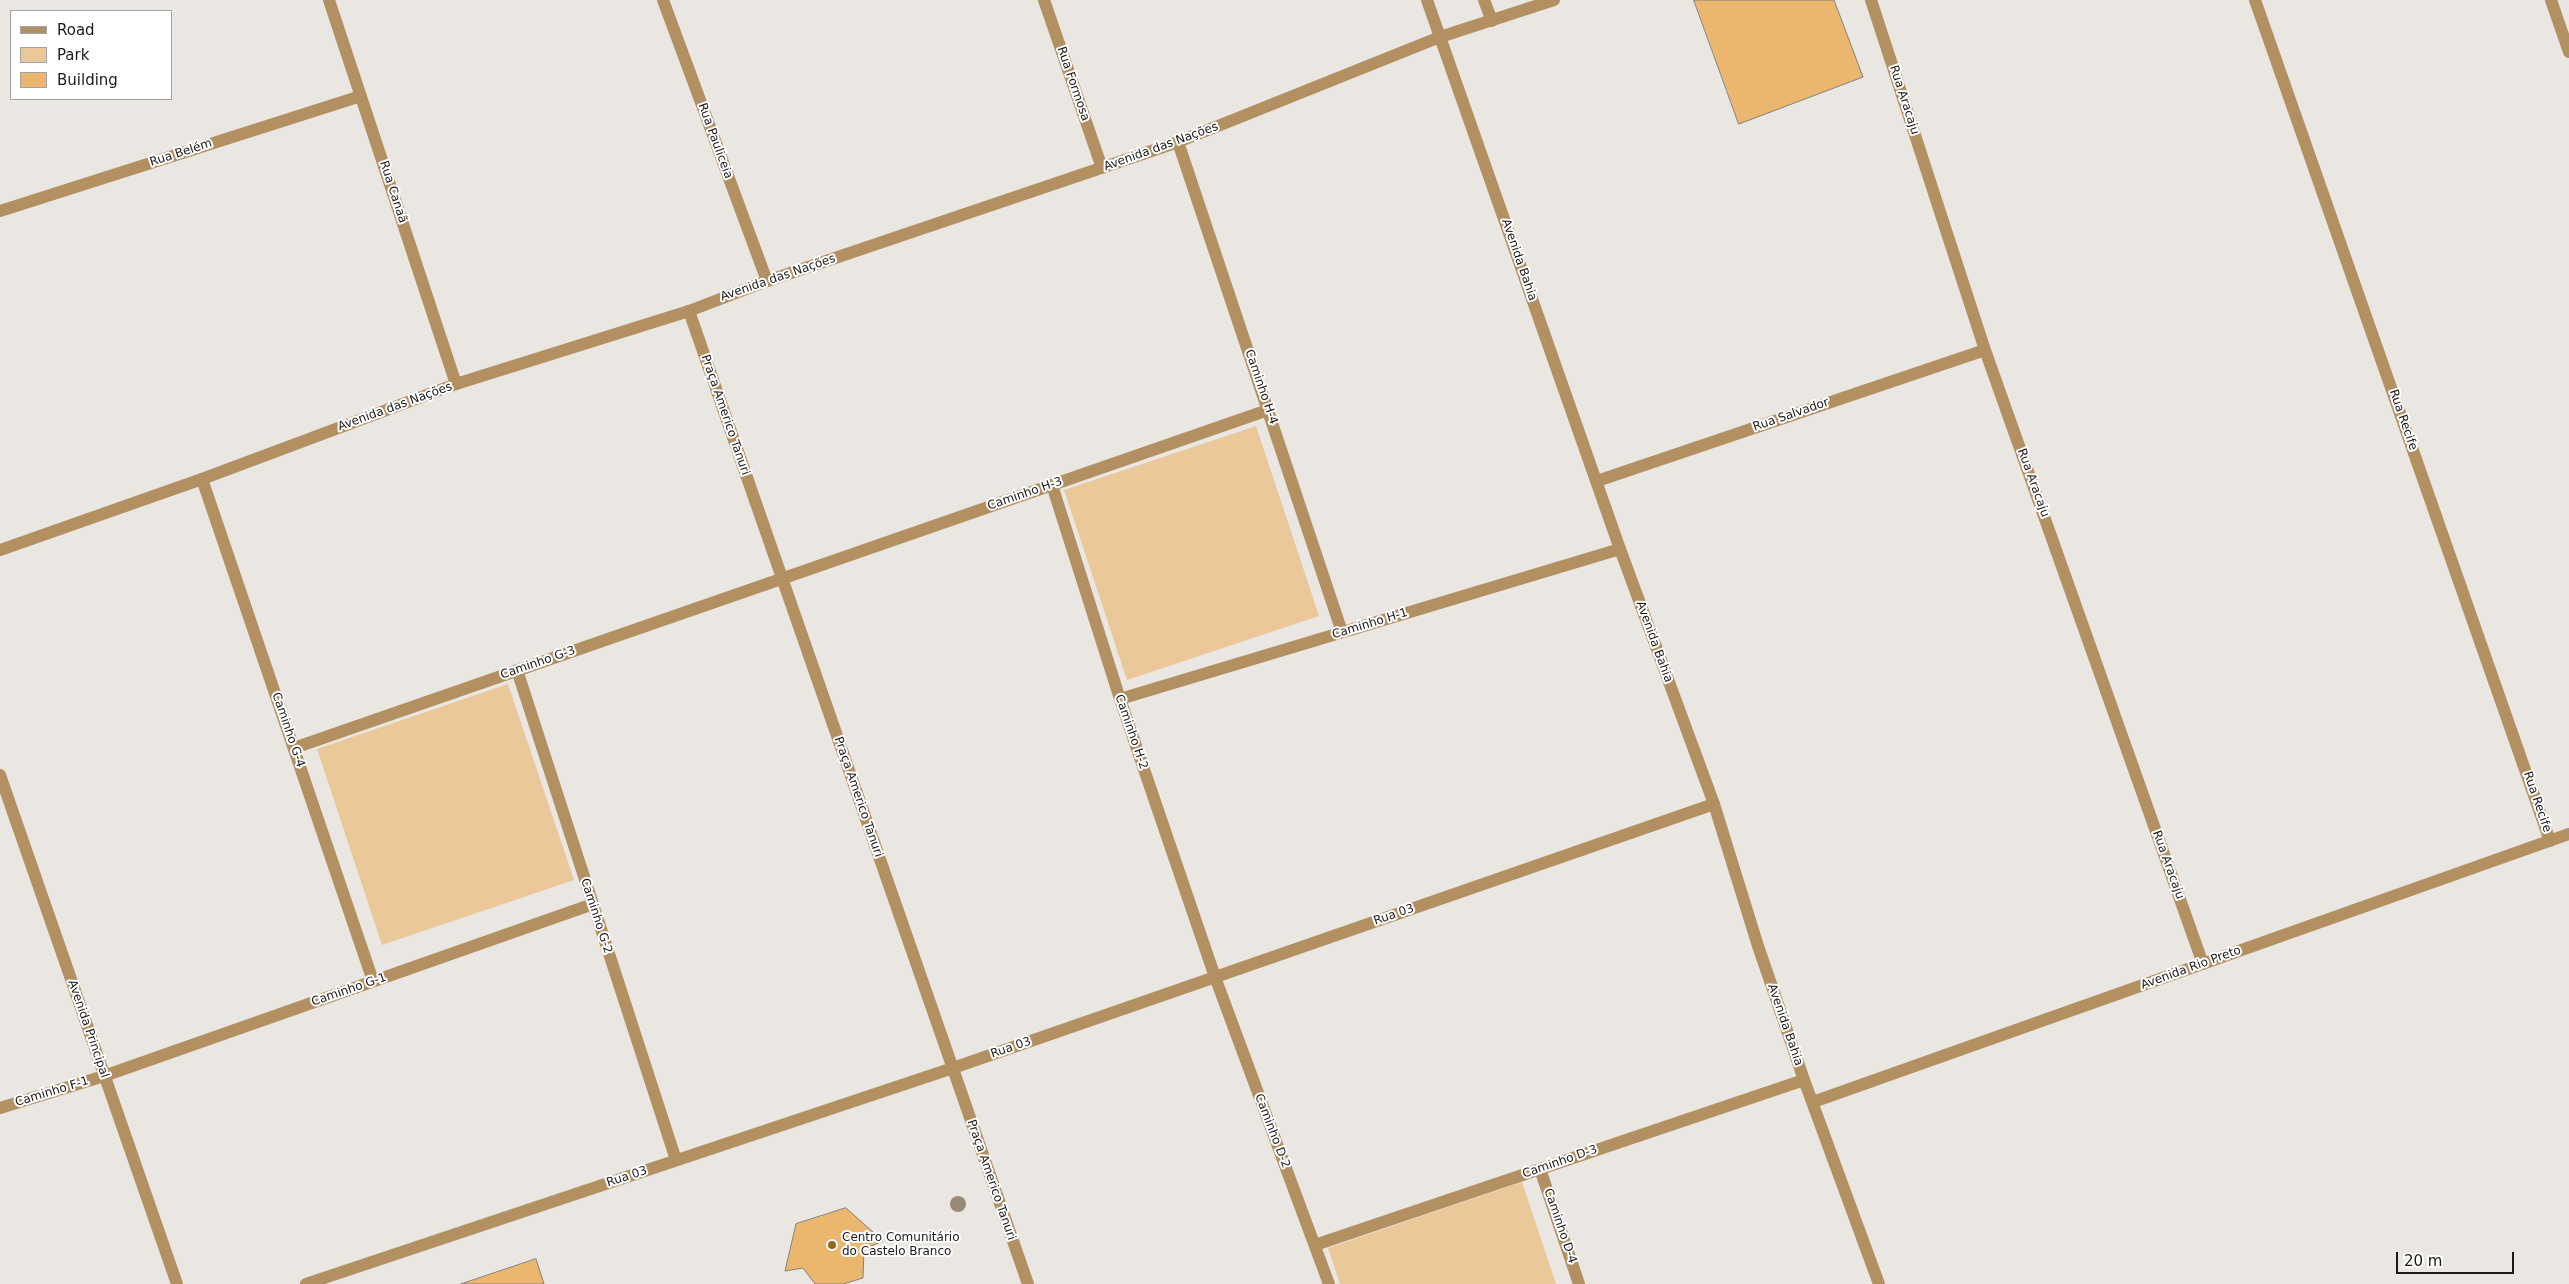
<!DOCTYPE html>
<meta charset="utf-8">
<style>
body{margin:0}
#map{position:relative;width:2569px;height:1284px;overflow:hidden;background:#eae6e1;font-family:"DejaVu Sans",sans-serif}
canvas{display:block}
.legend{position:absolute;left:10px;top:10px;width:162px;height:90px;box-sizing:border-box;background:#fff;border:1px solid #a4a3a3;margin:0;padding:6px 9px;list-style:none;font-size:15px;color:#1c1a18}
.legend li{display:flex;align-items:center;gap:10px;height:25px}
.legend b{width:25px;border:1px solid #a4a3a3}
.scale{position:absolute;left:2396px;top:1252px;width:118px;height:22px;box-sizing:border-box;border:2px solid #1c1a18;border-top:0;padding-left:6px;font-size:15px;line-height:18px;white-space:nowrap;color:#1c1a18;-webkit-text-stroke:4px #fff;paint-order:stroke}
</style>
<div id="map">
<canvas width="2569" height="1284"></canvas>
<ul class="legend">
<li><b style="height:6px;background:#b39061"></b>Road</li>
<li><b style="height:14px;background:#ebc899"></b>Park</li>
<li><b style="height:14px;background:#ebb76f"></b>Building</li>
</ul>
<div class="scale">20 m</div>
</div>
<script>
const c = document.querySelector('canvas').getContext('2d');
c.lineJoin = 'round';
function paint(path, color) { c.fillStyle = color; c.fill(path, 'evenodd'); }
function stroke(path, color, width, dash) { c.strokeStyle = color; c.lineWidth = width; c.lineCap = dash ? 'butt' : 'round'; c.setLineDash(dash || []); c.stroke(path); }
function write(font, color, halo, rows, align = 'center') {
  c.font = font + ' "DejaVu Sans",sans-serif'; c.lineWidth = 4; c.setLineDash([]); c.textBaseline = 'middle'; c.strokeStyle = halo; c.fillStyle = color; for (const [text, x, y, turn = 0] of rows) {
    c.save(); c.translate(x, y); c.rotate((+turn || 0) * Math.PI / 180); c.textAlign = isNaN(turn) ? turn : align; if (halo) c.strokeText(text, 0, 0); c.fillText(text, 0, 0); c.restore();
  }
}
paint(new Path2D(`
 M 1256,426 L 1319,616 L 1127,680 L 1064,490 Z
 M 508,684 L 574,880 L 382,945 L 317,749 Z
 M 1522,1182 L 1556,1284 L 1340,1284 L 1328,1248 Z`), '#ebc899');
const building = new Path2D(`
 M 1694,0 L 1834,0 L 1863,77 L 1739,124 Z
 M 846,1208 L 883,1241 L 864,1249 L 863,1278 L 843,1284 L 815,1284 L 803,1268 L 785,1271 L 796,1224 Z
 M 536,1259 L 544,1284 L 461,1284 Z`);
paint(building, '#ebb76f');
stroke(building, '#84807b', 1);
stroke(new Path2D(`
 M 329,0 L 456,384
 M 663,0 L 767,281
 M 1044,0 L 1102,168
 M 1871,0 L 1985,350 L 2203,964
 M 2255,0 L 2550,841
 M 2551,0 L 2569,52
 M 1178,142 L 1342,632
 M 0,211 L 361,96
 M 689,311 L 1028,1284
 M 202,479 L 373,981
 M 1597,481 L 1985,350
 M 1052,485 L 1120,699 L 1215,977 L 1329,1284
 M 517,670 L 676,1160
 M 1120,699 L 1620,549
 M 294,748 L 1268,410
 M 0,1108 L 104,1076 L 593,904
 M 1540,1169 L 1579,1284
 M 1315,1245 L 1804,1080
 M 306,1284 L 953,1068 L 1714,804`), '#b39061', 12);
stroke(new Path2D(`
 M 1427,0 L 1620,549 L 1714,804 L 1758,946 L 1804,1080 L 1879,1284
 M 1484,0 L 1492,21
 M 0,550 L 202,479 L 456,384 L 689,311 L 767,281 L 1178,142 L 1440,37 L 1554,0
 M 0,775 L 177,1284
 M 1813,1102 L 2569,834`), '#b39061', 12);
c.fillStyle = '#988a76';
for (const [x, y] of [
 [958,1204]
]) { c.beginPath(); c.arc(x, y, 8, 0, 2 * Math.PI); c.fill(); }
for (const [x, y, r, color] of [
 [832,1245,5,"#976719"]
]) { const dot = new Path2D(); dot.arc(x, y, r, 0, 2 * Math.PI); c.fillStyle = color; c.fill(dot); stroke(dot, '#fff', 2); }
write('12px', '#1c1a18', '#fff', [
 ["Rua Formosa",1073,84,71],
 ["Rua Aracaju",1904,100,72],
 ["Rua Pauliceia",715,141,70],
 ["Avenida das Nações",1161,147,-20],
 ["Rua Belém",181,153,-18],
 ["Rua Canaã",393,192,72],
 ["Avenida Bahia",1519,260,71],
 ["Avenida das Nações",778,278,-19],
 ["Caminho H-4",1261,387,71],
 ["Avenida das Nações",395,407,-20],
 ["Praça Americo Tanuri",725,415,71],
 ["Rua Salvador",1791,415,-19],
 ["Rua Recife",2403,420,71],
 ["Rua Aracaju",2033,483,70],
 ["Caminho H-3",1025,494,-19],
 ["Caminho H-1",1370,624,-17],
 ["Avenida Bahia",1654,642,70],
 ["Caminho G-3",538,663,-19],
 ["Caminho G-4",288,730,71],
 ["Caminho H-2",1131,732,71],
 ["Praça Americo Tanuri",858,797,71],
 ["Rua Recife",2537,802,71],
 ["Rua Aracaju",2168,865,70],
 ["Rua 03",1394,915,-19],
 ["Caminho G-2",596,916,72],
 ["Avenida Rio Preto",2191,968,-20],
 ["Caminho G-1",349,990,-19],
 ["Avenida Bahia",1785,1025,71],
 ["Avenida Principal",88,1029,71],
 ["Rua 03",1011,1048,-19],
 ["Caminho F-1",52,1092,-17],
 ["Caminho D-2",1272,1131,69],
 ["Caminho D-3",1560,1162,-19],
 ["Rua 03",627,1177,-18],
 ["Praça Americo Tanuri",991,1180,71],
 ["Caminho D-4",1560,1226,71]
]);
write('12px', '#1c1a18', '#fff', [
 ["Centro Comunitário",842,1238],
 ["do Castelo Branco",842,1252]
], 'left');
</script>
